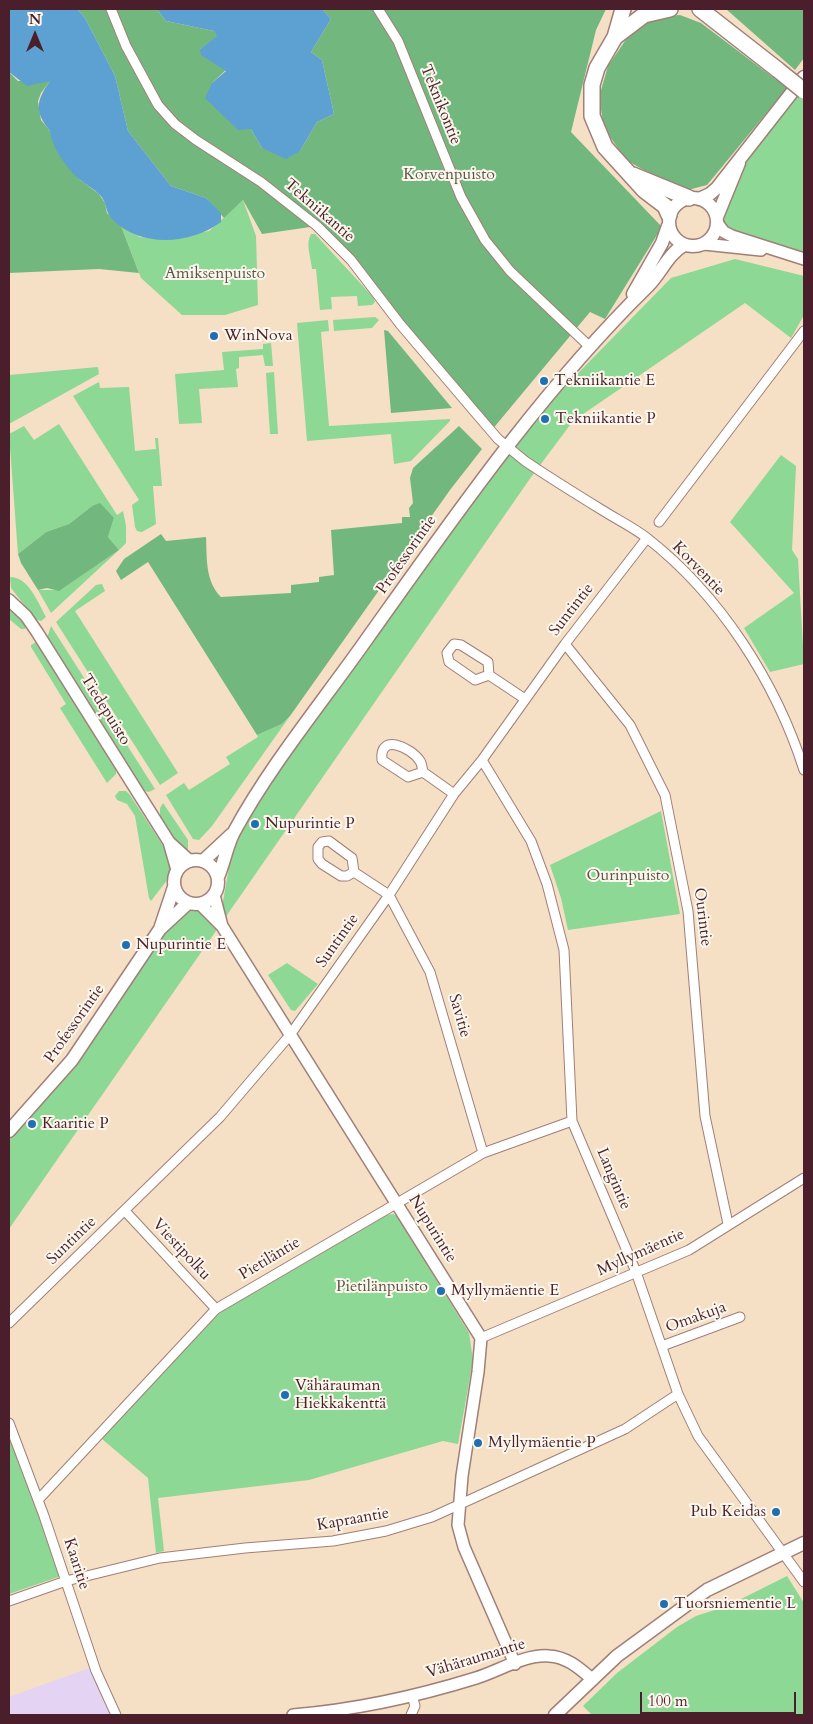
<!DOCTYPE html>
<meta charset="utf-8">
<style>
body{margin:0}
#map{position:relative;width:813px;height:1724px;overflow:hidden;background:#f5dfc5;font-family:Cardo,serif}
canvas{display:block}
.frame{position:absolute;inset:0;border:10px solid #4a1f2b;pointer-events:none}
.north{position:absolute;left:10px;top:10px;width:50px;height:50px;-webkit-text-stroke:4px #fbf7ec;paint-order:stroke;rotate:0deg;font-size:14px;font-weight:700;line-height:20px;text-align:center;color:#4a1f2b}
.north::after{content:'';display:block;margin:auto;width:18px;height:22px;background:#4a1f2b;clip-path:polygon(50% 0,100% 100%,50% 72%,0 100%)}
.scale{position:absolute;left:640px;top:1692px;width:156px;height:22px;box-sizing:border-box;border:2px solid #4a1f2b;border-top:0;padding-left:6px;font-size:15px;line-height:18px;white-space:nowrap;color:#4a1f2b;-webkit-text-stroke:4px #fbf7ec;paint-order:stroke}
</style>
<div id="map">
<canvas width="813" height="1724"></canvas>
<div class="frame"></div>
<div class="north">N</div>
<div class="scale">100 m</div>
</div>
<script>
const c = document.querySelector('canvas').getContext('2d');
c.lineJoin = 'round';
function paint(path, color) { c.fillStyle = color; c.fill(path, 'evenodd'); }
function stroke(path, color, width, dash) { c.strokeStyle = color; c.lineWidth = width; c.lineCap = dash ? 'butt' : 'round'; c.setLineDash(dash || []); c.stroke(path); }
function write(font, color, halo, rows, align = 'center') {
  c.font = font + ' Cardo,serif'; c.lineWidth = 4; c.setLineDash([]); c.textBaseline = 'middle'; c.strokeStyle = halo; c.fillStyle = color; for (const [text, x, y, turn = 0] of rows) {
    c.save(); c.translate(x, y); c.rotate((+turn || 0) * Math.PI / 180); c.textAlign = isNaN(turn) ? turn : align; if (halo) c.strokeText(text, 0, 0); c.fillText(text, 0, 0); c.restore();
  }
}
paint(new Path2D(`
 M 95,1666 L 116,1715 L 9,1715 L 9,1697 Z`), '#e4d3f2');
paint(new Path2D(`
 M 799,87 L 804,92 L 804,258 L 732,236 L 717,217 L 740,160 Z
 M 243,200 L 256,236 L 258,305 L 225,315 L 182,315 L 141,278 L 121,226 L 140,237 L 157,239 L 209,231 Z
 M 311,234 L 315,234 L 373,297 L 375,302 L 372,305 L 358,306 L 357,296 L 331,297 L 332,309 L 320,310 L 316,269 L 312,269 C 311,257 305,244 311,234 Z
 M 735,259 L 804,276 L 804,315 L 791,338 L 745,303 L 573,421 L 529,480 L 9,1229 L 9,1124 L 63,1070 L 181,912 L 222,907 L 236,828 L 507,446 L 671,278 Z
 M 375,317 L 379,320 L 372,328 L 334,331 L 333,320 Z
 M 328,320 L 329,331 L 321,332 L 329,426 L 450,419 L 450,421 L 411,461 L 394,464 L 391,434 L 307,441 L 297,323 Z
 M 271,343 L 273,366 L 265,366 L 263,355 L 239,357 L 239,368 L 236,369 L 238,387 L 199,389 L 202,423 L 179,424 L 175,374 L 224,370 L 222,352 L 263,349 L 263,344 Z
 M 98,367 L 99,374 L 9,424 L 9,375 Z
 M 274,372 L 278,434 L 270,434 L 266,373 Z
 M 99,382 L 100,388 L 129,387 L 135,451 L 156,449 L 155,438 L 158,438 L 162,486 L 153,486 L 156,524 L 142,532 L 137,531 L 135,527 L 132,505 L 139,500 L 73,396 Z
 M 59,424 L 117,515 L 123,511 L 126,526 L 126,543 L 119,550 L 51,613 L 38,590 L 60,590 L 119,550 L 108,537 L 114,518 L 92,506 L 69,524 L 46,532 L 18,554 L 9,434 L 24,426 L 34,440 Z
 M 781,455 L 796,466 L 792,550 L 798,559 L 804,664 L 770,672 L 744,628 L 794,593 L 730,522 Z
 M 10,577 C 29,577 38,603 46,617 L 41,621 L 35,619 L 11,588 Z
 M 102,584 L 105,591 L 75,611 L 178,773 L 160,785 L 56,622 L 96,585 Z
 M 9,608 L 26,625 L 25,629 L 21,629 L 9,619 Z
 M 51,626 L 155,789 L 149,792 L 144,791 L 47,638 Z
 M 36,642 L 116,770 L 116,774 L 107,783 L 60,708 L 66,704 L 31,647 L 31,645 Z
 M 290,716 L 212,826 L 199,840 L 193,839 L 166,795 L 184,783 L 189,790 L 230,764 L 226,757 L 258,737 L 257,735 L 282,724 Z
 M 119,791 L 126,791 L 130,795 L 175,864 L 174,871 L 151,901 L 149,898 L 135,816 L 127,804 L 117,800 L 115,796 Z
 M 163,803 L 188,840 L 188,849 L 186,851 L 181,849 L 160,817 L 160,808 Z
 M 661,811 L 680,914 L 568,930 L 561,898 L 550,865 Z
 M 287,963 L 318,984 L 295,1011 L 291,1010 L 268,975 Z
 M 393,1214 L 397,1216 L 469,1333 L 473,1360 L 458,1444 L 443,1441 L 309,1480 L 158,1498 L 164,1551 L 156,1553 L 148,1478 L 102,1439 L 188,1342 L 221,1312 L 387,1215 Z
 M 9,1425 L 64,1575 L 9,1594 Z
 M 787,1576 L 804,1603 L 804,1715 L 592,1715 L 583,1706 L 617,1673 L 677,1627 L 696,1616 L 727,1606 Z`), '#8dd894');
paint(new Path2D(`
 M 77,9 L 157,9 L 166,21 L 214,31 L 218,36 L 200,49 L 226,70 L 212,83 L 251,129 L 262,148 L 300,151 L 317,122 L 334,114 L 322,60 L 311,52 L 331,19 L 322,9 L 606,9 L 596,30 L 571,132 L 662,227 L 605,319 L 590,312 L 491,431 L 317,226 L 262,234 L 243,200 L 224,218 L 206,198 L 171,186 L 128,131 L 115,76 L 85,18 Z
 M 726,9 L 804,9 L 804,58 L 795,70 Z
 M 680,15 L 701,23 L 787,88 L 707,185 L 688,190 L 658,178 L 626,160 L 604,128 L 599,97 L 608,66 L 627,38 L 656,17 Z
 M 9,72 L 18,81 L 51,80 L 41,93 L 38,101 L 41,120 L 50,131 L 80,180 L 99,194 L 105,203 L 107,213 L 121,226 L 139,273 L 99,269 L 9,273 Z
 M 384,330 L 388,331 L 452,408 L 391,413 Z
 M 459,426 L 482,449 L 450,490 L 290,716 L 282,724 L 257,735 L 148,562 L 121,580 L 116,571 L 124,559 L 161,534 L 166,541 L 206,537 C 207,558 205,581 221,597 L 291,593 L 291,585 L 319,582 L 319,577 L 334,575 L 331,530 L 402,523 L 402,517 L 410,517 L 409,508 L 413,503 L 410,478 L 413,468 Z
 M 100,503 L 114,518 L 108,537 L 119,550 L 59,591 L 47,588 L 38,590 L 21,563 L 18,554 L 46,532 L 69,524 L 92,506 Z`), '#72b87e');
paint(new Path2D(`
 M 9,9 L 77,9 L 85,18 L 115,76 L 128,131 L 171,186 L 206,198 L 221,213 L 221,222 C 190,245 140,248 112,219 C 105,212 107,202 100,195 C 94,189 86,185 79,179 C 67,169 51,146 50,131 C 34,111 36,101 50,81 L 27,86 L 9,72 Z
 M 157,9 L 322,9 L 331,19 L 311,52 L 322,60 L 334,114 L 317,122 L 300,151 L 286,159 L 262,148 L 251,129 L 238,130 L 205,98 L 212,83 L 226,71 L 201,55 L 200,49 L 217,36 L 214,31 L 166,21 Z`), '#5ca1d1');
const minor = new Path2D(`
 M 111,9 L 126,46 L 158,105 L 175,124 L 196,140 L 261,182 L 317,226 L 351,260 L 400,324 L 474,411 L 498,439 L 525,461 C 550,478 576,494 602,510 C 616,519 633,527 647,538 C 720,595 776,682 804,770
 M 378,9 L 398,41 L 461,197 L 485,240 L 510,271 L 590,347
 M 659,522 L 804,331
 M 565,644 L 630,725 L 665,795 L 688,911 L 705,1116 L 728,1224
 M 489,675 L 475,680 L 449,662 L 447,653 L 454,644 L 461,645 L 488,662 L 489,675 L 525,699
 M 482,760 L 531,841 L 547,884 L 564,950 L 572,1121 L 636,1272 L 678,1394 L 698,1436 L 804,1582
 M 423,772 L 408,777 L 382,760 C 379,733 411,747 420,761 C 422,764 422,768 423,772 L 454,794
 M 354,872 L 347,876 L 341,876 L 322,864 L 318,859 L 318,847 L 322,842 L 329,841 L 352,858 L 354,872 L 389,895 L 430,972 L 483,1153
 M 125,1211 L 216,1309
 M 9,1323 L 220,1117 L 290,1035 L 389,895 L 454,794 L 482,760 L 565,644 L 647,538
 M 481,1338 L 689,1250 L 804,1178
 M 662,1346 L 740,1317
 M 9,1423 L 44,1516 L 96,1671 L 116,1715
 M 38,1500 L 216,1309 L 483,1153 L 572,1121
 M 9,1601 L 66,1581 L 160,1558 L 245,1548 L 333,1541 L 386,1531 L 432,1517 L 625,1429 L 678,1394
 M 411,1715 L 415,1706 L 412,1695`);
const tertiary = new Path2D(`
 M 718,224 L 724,232 L 732,236 L 804,259
 M 704,244 L 761,250
 M 9,600 L 26,616 L 37,632 L 169,842 L 190,861
 M 169,842 L 177,870
 M 214,895 L 222,926
 M 200,904 L 222,926 L 481,1338 L 478,1372 L 462,1476 L 458,1525 L 464,1547 L 515,1664
 M 293,1715 C 354,1710 418,1696 476,1678 C 499,1671 525,1654 549,1656 C 567,1657 579,1668 592,1679`);
const secondary = new Path2D(`
 M669 222a24 24 0 1 1 48 0a24 24 0 1 1-48 0Z
 M 699,199 L 710,194 L 717,188 L 804,77
 M 717,217 L 739,163
 M 633,294 L 662,243 L 668,226
 M174 882a22 22 0 1 1 44 0a22 22 0 1 1-44 0Z
 M 203,861 L 232,834
 M 218,877 C 224,863 227,845 234,832 C 270,765 325,699 369,636 C 456,514 541,391 648,286 C 661,273 668,254 684,245
 M 160,929 L 174,887
 M 9,1131 L 72,1060 L 160,929 L 188,903
 M 555,1715 L 617,1656 L 707,1590 L 804,1543`);
const trunk = new Path2D(`
 M 623,9 L 615,37 L 597,68 L 592,85 L 592,116 L 605,147 L 644,190 L 665,206 L 669,215
 M 700,9 L 778,70
 M 615,37 L 644,15 L 670,9
 M 633,175 L 689,198`);
stroke(minor, '#a07f78', 11);
stroke(tertiary, '#a07f78', 14);
stroke(secondary, '#a07f78', 15);
stroke(trunk, '#a07f78', 18);
stroke(minor, '#fff', 9);
stroke(tertiary, '#fff', 11);
stroke(secondary, '#fff', 12);
stroke(trunk, '#fff', 15);
const trunkBridge = new Path2D(`
 M 778,70 L 804,91`);
stroke(trunkBridge, '#a07f78', 18, []);
stroke(trunkBridge, '#fff', 15);
for (const [x, y, r, color] of [
 [214,336,5,"#1f6fb2"],
 [544,381,5,"#1f6fb2"],
 [545,419,5,"#1f6fb2"],
 [255,824,5,"#1f6fb2"],
 [126,945,5,"#1f6fb2"],
 [32,1124,5,"#1f6fb2"],
 [441,1291,5,"#1f6fb2"],
 [285,1395,5,"#1f6fb2"],
 [478,1443,5,"#1f6fb2"],
 [776,1512,5,"#1f6fb2"],
 [664,1604,5,"#1f6fb2"]
]) { const dot = new Path2D(); dot.arc(x, y, r, 0, 2 * Math.PI); c.fillStyle = color; c.fill(dot); stroke(dot, '#fbf7ec', 2); }
write('16px', '#4a1f2b', '#fbf7ec', [
 ["Teknikontie",440,105,68],
 ["Tekniikantie",319,211,41],
 ["Professorintie",407,555,-55],
 ["Korventie",698,569,46],
 ["Suntintie",572,610,-52],
 ["Tiedepuisto",105,710,58],
 ["Ourintie",702,917,83],
 ["Suntintie",338,941,-55],
 ["Savitie",459,1016,74],
 ["Professorintie",75,1024,-55],
 ["Langintie",613,1179,67],
 ["Nupurintie",432,1229,58],
 ["Suntintie",72,1241,-44],
 ["Viestipolku",181,1250,47],
 ["Myllymäentie",641,1253,-24],
 ["Pietiläntie",270,1259,-31],
 ["Omakuja",696,1318,-20],
 ["Kapraantie",353,1520,-10],
 ["Kaaritie",76,1564,72],
 ["Vähäraumantie",476,1659,-17]
]);
write('16px', '#5e564a', '#fbf7ec', [
 ["Korvenpuisto",449,175],
 ["Amiksenpuisto",215,274],
 ["Ourinpuisto",628,876],
 ["Pietilänpuisto",382,1287]
]);
write('16px', '#4a1f2b', '#fbf7ec', [
 ["WinNova",224,336],
 ["Tekniikantie E",554,381],
 ["Tekniikantie P",555,419],
 ["Nupurintie P",265,824],
 ["Nupurintie E",136,945],
 ["Kaaritie P",42,1124],
 ["Myllymäentie E",451,1291],
 ["Vähärauman",295,1386],
 ["Hiekkakenttä",295,1404],
 ["Myllymäentie P",488,1443],
 ["Pub Keidas",766,1512,"right"],
 ["Tuorsniementie L",674,1604]
], 'left');
</script>
